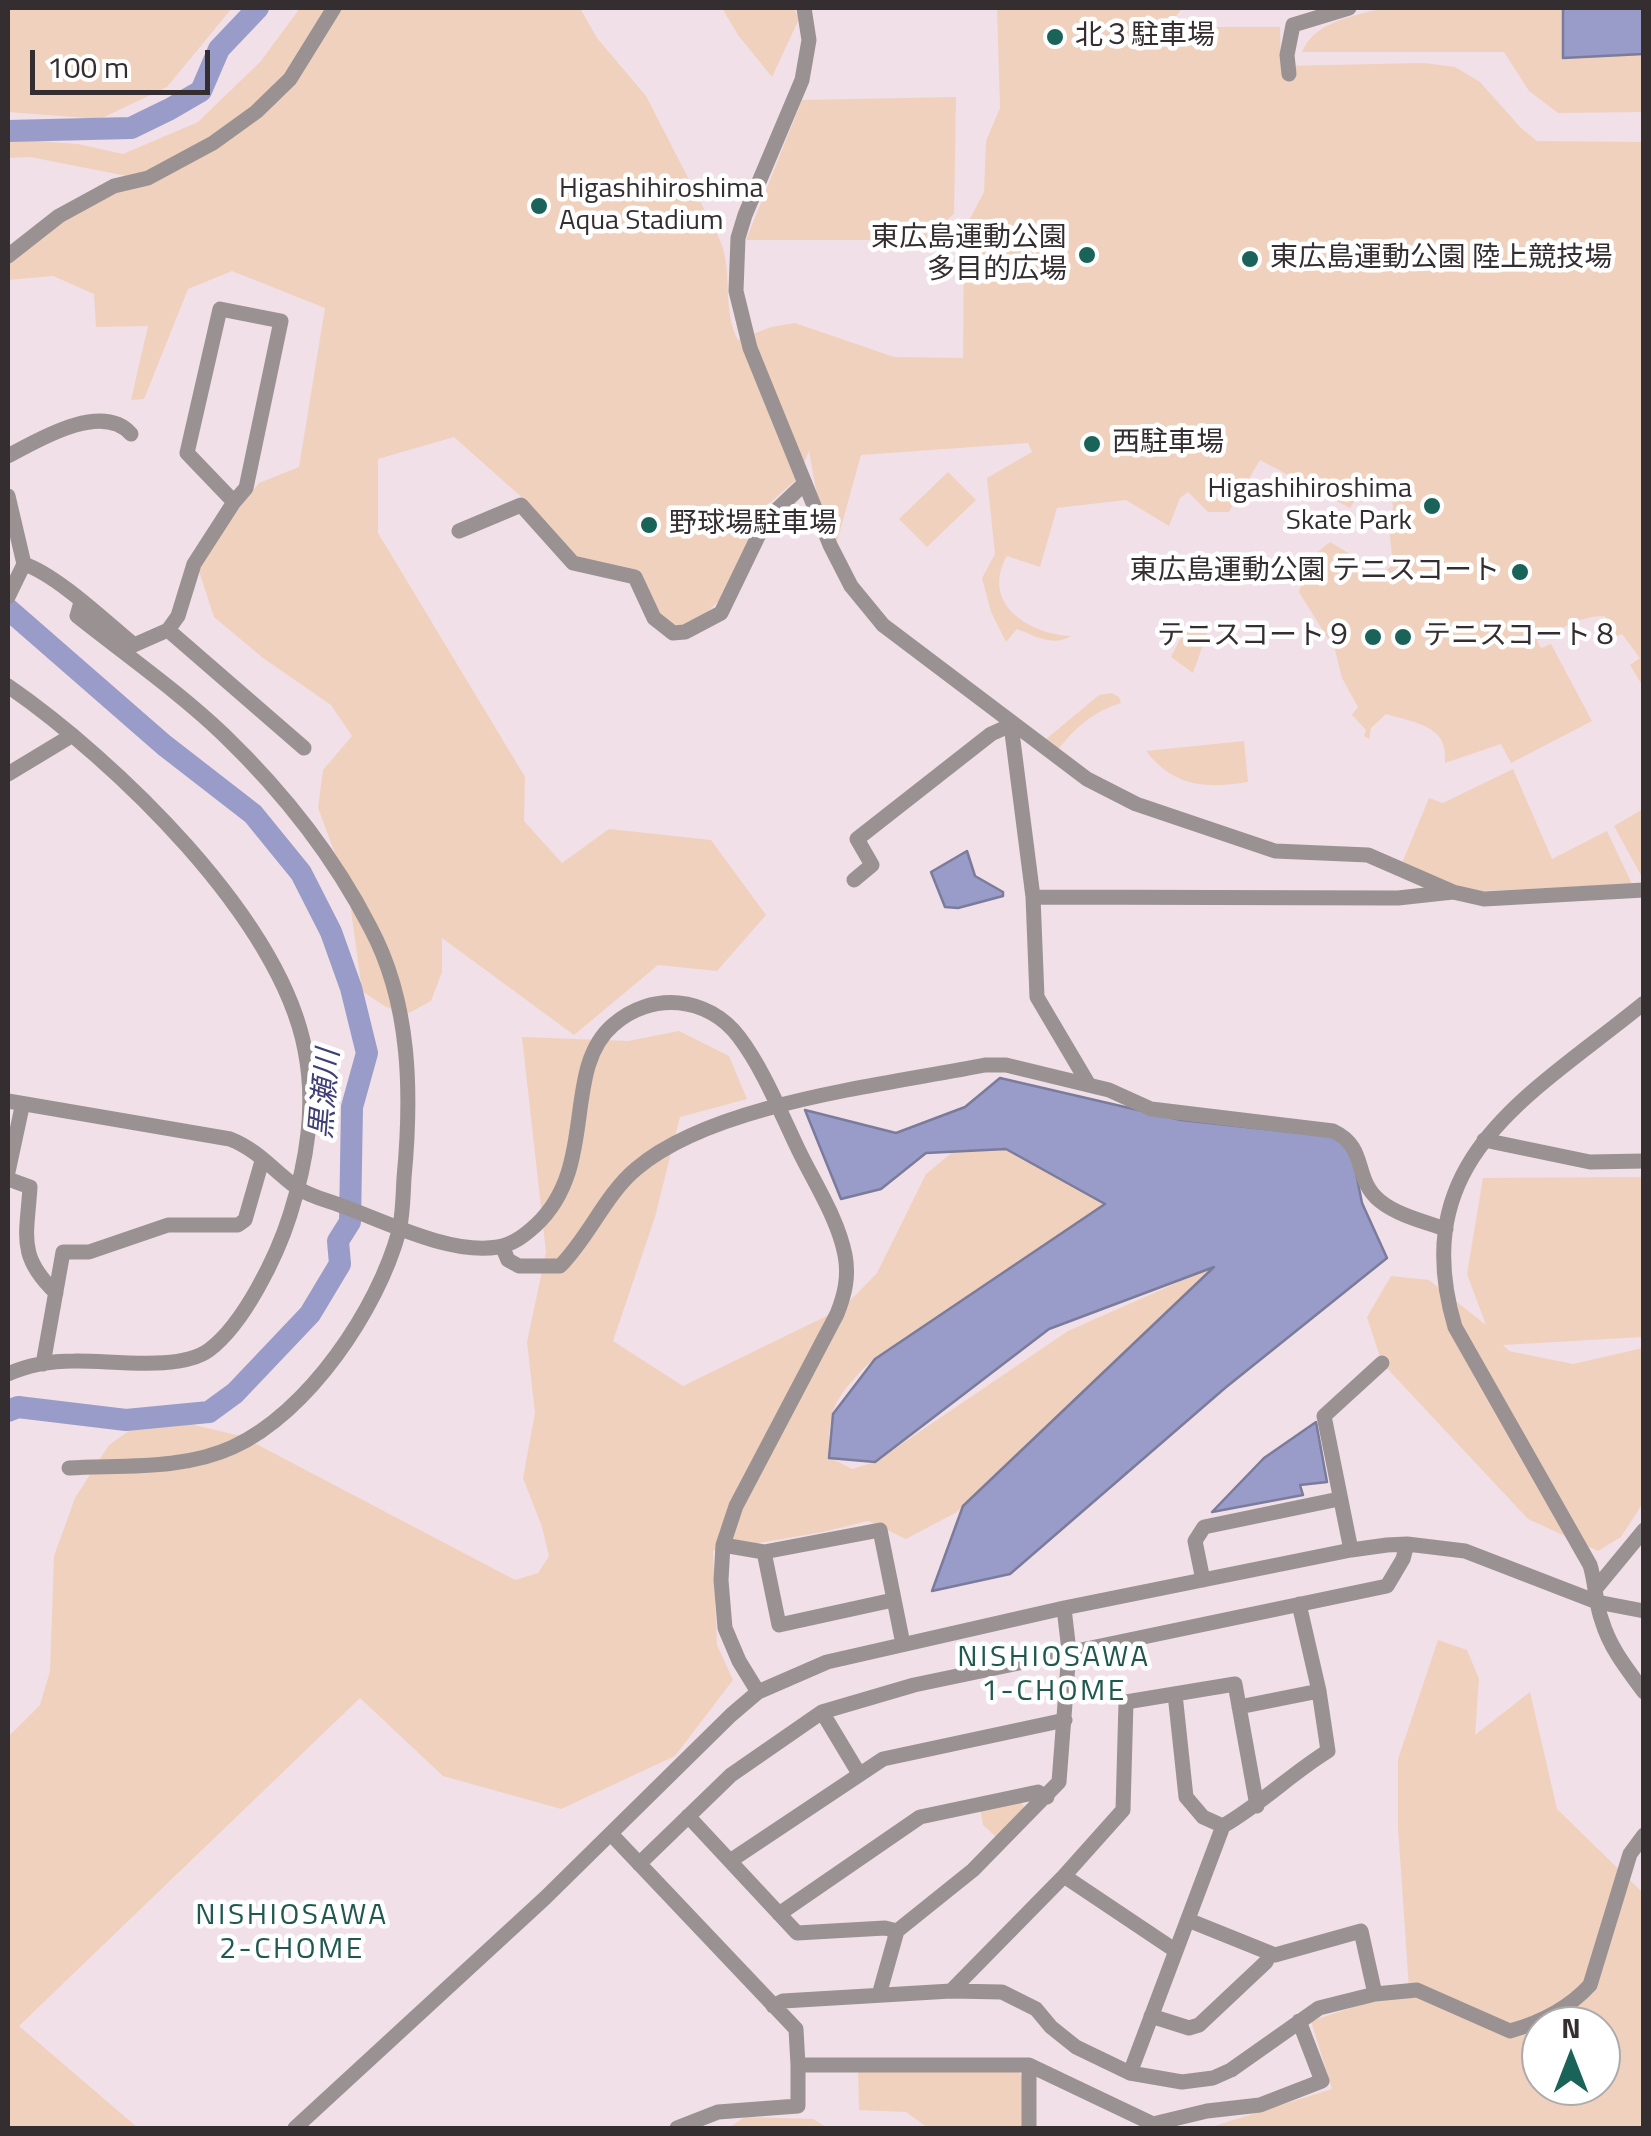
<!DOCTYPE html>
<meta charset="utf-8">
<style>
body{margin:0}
#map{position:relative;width:1651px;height:2136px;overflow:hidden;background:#f1e0e8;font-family:"Titillium Web",sans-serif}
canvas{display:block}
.frame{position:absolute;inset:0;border:10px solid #352e31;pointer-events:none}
.north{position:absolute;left:1521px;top:2006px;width:100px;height:100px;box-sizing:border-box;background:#fff;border:2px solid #aeabad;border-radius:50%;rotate:0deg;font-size:28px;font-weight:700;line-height:40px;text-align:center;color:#352e31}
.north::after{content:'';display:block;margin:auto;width:35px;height:45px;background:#1a6359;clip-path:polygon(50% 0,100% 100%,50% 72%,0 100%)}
.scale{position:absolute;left:30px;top:50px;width:180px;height:45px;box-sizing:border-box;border:5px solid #352e31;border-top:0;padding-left:12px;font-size:30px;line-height:35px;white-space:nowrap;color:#352e31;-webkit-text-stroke:8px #fff;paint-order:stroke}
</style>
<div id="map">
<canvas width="1651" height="2136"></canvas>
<div class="frame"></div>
<div class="north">N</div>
<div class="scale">100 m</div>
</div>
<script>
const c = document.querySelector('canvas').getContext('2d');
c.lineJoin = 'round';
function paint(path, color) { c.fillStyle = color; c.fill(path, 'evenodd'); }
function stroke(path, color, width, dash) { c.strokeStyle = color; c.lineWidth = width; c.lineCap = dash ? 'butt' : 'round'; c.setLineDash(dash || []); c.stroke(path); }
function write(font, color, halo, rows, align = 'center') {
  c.font = font + ' "Titillium Web","Noto Sans JP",sans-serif'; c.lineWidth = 9; c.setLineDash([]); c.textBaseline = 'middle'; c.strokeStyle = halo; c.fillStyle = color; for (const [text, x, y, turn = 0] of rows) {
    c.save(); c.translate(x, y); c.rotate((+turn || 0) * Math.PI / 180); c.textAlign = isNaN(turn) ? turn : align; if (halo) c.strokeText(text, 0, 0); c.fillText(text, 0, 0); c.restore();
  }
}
paint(new Path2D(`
 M 8,8 L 232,8 L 167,87 L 100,119 L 8,112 Z
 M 300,8 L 580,8 L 597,38 L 646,96 L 719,238 C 734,269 721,308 738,340 L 771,327 L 795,323 L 894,357 L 963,358 L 964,230 L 984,192 L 986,141 L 1000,108 L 997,8 L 1182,8 L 1161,37 L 1209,40 L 1210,27 L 1280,27 L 1281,66 L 1424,63 L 1455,67 L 1480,82 L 1521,128 L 1537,141 L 1643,142 L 1643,698 L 1642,685 L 1630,665 L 1640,658 L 1622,634 L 1613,638 L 1605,616 C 1580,616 1558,630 1537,641 L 1541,648 L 1551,644 L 1592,721 L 1511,763 L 1501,744 L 1445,763 C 1449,725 1415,723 1386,714 L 1371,728 L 1369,739 L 1364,736 L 1366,730 L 1352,715 L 1358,707 L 1342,678 L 1335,650 L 1299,592 L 1307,561 L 1330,542 L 1353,556 L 1374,579 L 1393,565 L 1389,527 L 1393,507 L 1391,490 L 1384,484 L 1367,483 L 1350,508 L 1260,460 L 1229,512 L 1208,512 L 1188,492 L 1180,498 L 1169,526 L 1126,500 L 1057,508 L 1040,567 L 1007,556 C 980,603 1028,634 1071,636 C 1053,647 1035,636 1017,629 L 1006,642 L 991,612 L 982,578 L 995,554 L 987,478 L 1032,452 L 1028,443 L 861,455 L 836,545 L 817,495 L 809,451 L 798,478 L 761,511 L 726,594 L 704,615 L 680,627 L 661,618 L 642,574 L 578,560 L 535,515 L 536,510 L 454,437 L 378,459 L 378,533 L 525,777 L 524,821 L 562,863 L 609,829 L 711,840 L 766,915 L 717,971 L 658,965 L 574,1035 L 442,938 L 442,972 L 431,1001 L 409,1013 L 386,1007 L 362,991 L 348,888 L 318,808 L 323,770 L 352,736 L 331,705 L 263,658 L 214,617 L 198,568 L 218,533 L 259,483 L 299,467 L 325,308 L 232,271 L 188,289 L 144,399 L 131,400 L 148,326 L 96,327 L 94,294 L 53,276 L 8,280 L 8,248 L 127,176 L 30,157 L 8,158 L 8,139 L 78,144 L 123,154 L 198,122 L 261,61 Z
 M 722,8 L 794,8 L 799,19 L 772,77 L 738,35 Z
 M 1382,8 L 1563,8 L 1563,57 L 1643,54 L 1643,112 L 1558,113 L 1529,91 L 1504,52 L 1302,52 C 1315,21 1352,17 1382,8 Z
 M 956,97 L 954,214 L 947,220 L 946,240 L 746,240 L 802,100 Z
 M 948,472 L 976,500 L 927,547 L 899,519 Z
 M 1189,622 L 1208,631 L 1193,673 L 1171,657 Z
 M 1112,693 L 1119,697 L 1121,703 C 1092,712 1075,728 1057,751 L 1045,740 L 1099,695 Z
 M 1244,741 L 1248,782 C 1206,789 1174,787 1146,751 Z
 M 1513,769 L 1552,859 L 1607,831 L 1632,884 L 1483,891 L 1461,889 L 1402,863 L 1429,798 L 1443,803 Z
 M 1643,809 L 1643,879 L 1614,826 Z
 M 679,1031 L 729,1056 L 747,1099 L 680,1117 L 655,1217 L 613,1341 L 683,1386 L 843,1308 L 877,1273 L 926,1174 L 955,1150 L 1006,1149 L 1047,1165 L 1106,1204 L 867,1365 C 834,1399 828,1409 829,1457 L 852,1469 L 875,1462 L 1068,1331 L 1217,1265 L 957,1512 L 906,1539 L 868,1521 L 823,1532 L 713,1551 L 717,1645 L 733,1680 L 675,1756 L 561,1809 L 443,1776 L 360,1698 L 19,2026 L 138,2128 L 8,2128 L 8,1737 L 40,1705 L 50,1671 L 54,1556 L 75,1498 L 109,1445 L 143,1421 L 177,1421 L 241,1436 L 515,1580 L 538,1573 L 549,1556 L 542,1527 L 523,1478 L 535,1413 L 527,1342 L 546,1252 L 522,1037 L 628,1041 Z
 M 1643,1177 L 1642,1337 L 1503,1345 L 1509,1351 L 1573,1364 L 1643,1348 L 1643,1503 L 1621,1537 L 1598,1551 L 1528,1519 L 1382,1363 L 1367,1317 L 1391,1276 L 1429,1280 L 1486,1325 L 1467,1274 L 1483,1178 Z
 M 1438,1640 L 1467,1650 L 1479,1679 L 1475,1735 L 1530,1692 L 1557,1809 L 1643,1893 L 1643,2128 L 1208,2128 L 1332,2089 L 1311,2021 L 1409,1989 L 1398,1828 L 1398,1759 ZM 1541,2026 L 1601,2026 L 1601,2086 L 1541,2086 Z
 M 1021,1801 L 1025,1809 L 996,1837 L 983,1825 L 980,1808 Z
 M 858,2071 L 1019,2072 L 1024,2080 L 1024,2128 L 928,2128 L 906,2112 L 859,2110 Z
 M 745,2117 L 813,2119 L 828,2128 L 728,2128 Z`), '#f0d1bd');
const water = new Path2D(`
 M 1563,8 L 1643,8 L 1643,54 L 1563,58 Z
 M 967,851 L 975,876 L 1003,892 L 1003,896 L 958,908 L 945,907 L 931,872 Z
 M 1000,1078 L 1181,1120 L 1349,1138 L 1362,1203 L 1387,1258 L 1225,1388 L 1010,1574 L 932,1591 L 963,1506 L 1214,1267 L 1049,1329 L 875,1462 L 829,1458 L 833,1414 L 875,1359 L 1105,1204 L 1006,1149 L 926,1153 L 881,1189 L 841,1199 L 805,1110 L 896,1133 L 965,1107 Z
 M 1316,1422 L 1327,1482 L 1300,1485 L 1303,1495 L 1212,1512 L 1264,1458 Z`);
paint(water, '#999cc8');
stroke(water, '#7b7b9b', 2.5);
stroke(new Path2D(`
 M 8,131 L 131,128 L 170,109 L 201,91 L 219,49 L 258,8
 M 8,609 L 164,745 L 253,814 L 301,873 L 331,932 L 351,988 L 367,1053 L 352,1107 L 350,1222 L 338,1241 L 340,1264 L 310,1314 L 235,1393 L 209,1412 L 126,1420 L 18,1407 L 8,1411`), '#999cc8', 22);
stroke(new Path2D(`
 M 804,8 L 809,40 L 802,80 L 745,215 L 738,238 L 736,291 L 750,348 L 830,545 L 851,586 L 883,625 L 1087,779 L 1136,804 L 1275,851 L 1368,855 L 1453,892 L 1484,899 L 1644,890
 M 1289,74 L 1287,55 L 1293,25 L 1349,8
 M 8,256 L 59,216 L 114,186 L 148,178 L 213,143 L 256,112 L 290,79 L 334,8
 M 220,309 L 281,321 L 246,488 L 234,502 L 187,453 Z
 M 8,456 C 38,440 102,401 131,434
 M 8,496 L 24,564 L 8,597
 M 459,531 L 521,505 L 573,563 L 635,577 L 654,618 L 673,633 L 685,632 L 721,613 L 766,520 L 805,483
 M 24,564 C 57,575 106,622 134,645 L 168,630 L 178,616 L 194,564 L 234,502
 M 168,630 L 304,748
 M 8,686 C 115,760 280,918 305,1050 C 316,1106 307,1161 290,1215 C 277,1256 244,1324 209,1350 C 179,1372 110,1360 74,1361 C 51,1361 28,1365 8,1374
 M 8,774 L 71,736
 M 854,880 L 872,865 L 857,839 L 991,734 L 1011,725 L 1033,897 L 1037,997 L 1089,1085
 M 1033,897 L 1398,898 L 1453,892
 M 1644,1003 C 1530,1096 1405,1158 1455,1327 L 1590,1565 C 1596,1584 1595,1603 1602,1621 C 1610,1648 1627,1669 1644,1692
 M 8,1101 L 230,1139 C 258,1150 273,1170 296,1187 C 310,1197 330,1201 345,1207 C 388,1223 452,1255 498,1247 C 514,1244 525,1235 536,1225 C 599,1166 561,1070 613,1025 C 651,991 708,996 739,1037 C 764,1070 781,1114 799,1151 C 815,1184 838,1219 845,1255 C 849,1276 845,1294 837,1314 L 736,1506 L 723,1545 L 721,1580 L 725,1628 L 739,1661 L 758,1692
 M 1484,1140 L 1590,1162 L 1644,1161
 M 8,1172 L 22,1107
 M 8,1179 L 30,1187 C 27,1236 17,1256 56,1293
 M 502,1246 L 508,1260 L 519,1266 L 560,1266 C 589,1237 605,1195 636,1169 C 713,1103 885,1085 985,1065 L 1006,1065 L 1109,1090 L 1151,1109 L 1333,1131 C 1369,1148 1352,1178 1380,1201 C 1397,1215 1425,1222 1446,1229
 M 43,1364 L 63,1252 L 89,1252 L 168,1225 L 238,1225 L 245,1220 L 262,1161
 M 69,1468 C 122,1465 184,1470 233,1447 C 308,1413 378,1309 399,1231 C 403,1214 403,1195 404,1178 C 412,1094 411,1003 370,927 C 333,855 282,791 224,735 C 179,692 126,655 77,616 L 81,602
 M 723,1545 L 764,1552 L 880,1530 L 903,1644
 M 1351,1550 L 1324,1416 L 1382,1363
 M 764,1552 L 779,1625 L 893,1600
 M 1203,1580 L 1195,1541 L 1204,1527 L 1339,1499
 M 1597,1587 L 1644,1530
 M 1175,1694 L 1186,1797 L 1203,1817 L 1223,1826
 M 1239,1707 L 1319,1691
 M 822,1712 L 858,1772
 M 688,1816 L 797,1933 L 885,1928 L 897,1931
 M 611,1834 L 796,2029 L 798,2065 L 1029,2065 L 1153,2124
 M 730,1861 L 883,1759 L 1065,1720
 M 639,1864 L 731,1775 L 822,1712 L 914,1685 L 1387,1586 L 1403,1559 L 1407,1544
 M 1064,1876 L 1176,1951
 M 779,1914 L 920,1817 L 1038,1792 L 1047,1797
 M 1188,1920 L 1275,1955 L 1361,1931 L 1375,1994
 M 951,1991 L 1064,1876 L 1123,1810 L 1126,1702 L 1235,1684 L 1257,1806
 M 879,1995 L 897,1931 L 973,1870 L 1059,1782 L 1069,1651 L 1064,1608
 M 773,2006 L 783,2001 L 951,1991 L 1002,1992 L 1036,2009 L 1051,2027 L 1076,2047 L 1130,2073 L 1182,2082 L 1213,2078 L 1231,2070 L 1319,2008 L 1375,1994 L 1417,1990 L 1510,2031 C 1539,2023 1569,2008 1590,1985 L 1630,1854 L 1644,1835
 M 1151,2016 L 1189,2028 L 1199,2025 L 1266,1962 L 1270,1953
 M 1029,2065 L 1029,2128
 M 1130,2073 L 1223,1826 C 1261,1804 1291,1774 1328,1751 L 1319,1691 L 1299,1604
 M 295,2128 L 545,1898 L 731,1715 L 758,1692 L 827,1662 L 1064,1608 L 1351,1550 L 1387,1545 L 1407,1544 L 1465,1551 L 1597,1602 L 1644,1611
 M 677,2128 L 718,2112 L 798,2106 L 798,2065
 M 1149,2128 L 1153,2124 L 1207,2111 L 1260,2105 L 1322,2081 L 1299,2021`), '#9a9292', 15);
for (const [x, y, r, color] of [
 [1055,37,10,"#1a6359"],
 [539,206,10,"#1a6359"],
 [1087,255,10,"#1a6359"],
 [1250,259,10,"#1a6359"],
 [1092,444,10,"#1a6359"],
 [1432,506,10,"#1a6359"],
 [649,525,10,"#1a6359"],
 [1520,572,10,"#1a6359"],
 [1373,637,10,"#1a6359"],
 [1403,637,10,"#1a6359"]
]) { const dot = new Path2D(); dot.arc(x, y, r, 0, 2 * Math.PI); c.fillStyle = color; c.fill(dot); stroke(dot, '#fff', 4); }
write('28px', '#352e31', '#fff', [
 ["北３駐車場",1075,37],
 ["Higashihiroshima",559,190],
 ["Aqua Stadium",559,222],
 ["東広島運動公園",1067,239,"right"],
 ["多目的広場",1067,271,"right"],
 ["東広島運動公園 陸上競技場",1270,259],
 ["西駐車場",1112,444],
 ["Higashihiroshima",1412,490,"right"],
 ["Skate Park",1412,522,"right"],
 ["野球場駐車場",669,525],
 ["東広島運動公園 テニスコート",1500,572,"right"],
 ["テニスコート９",1353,637,"right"],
 ["テニスコート８",1423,637]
], 'left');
write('italic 30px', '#3f3f77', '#fff', [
 ["黒瀬川",327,1094,-85]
]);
c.letterSpacing = '2.5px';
write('30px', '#205850', '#fff', [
 ["NISHIOSAWA",1054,1659],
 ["1-CHOME",1054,1693],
 ["NISHIOSAWA",292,1917],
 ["2-CHOME",292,1951]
]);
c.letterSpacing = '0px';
</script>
